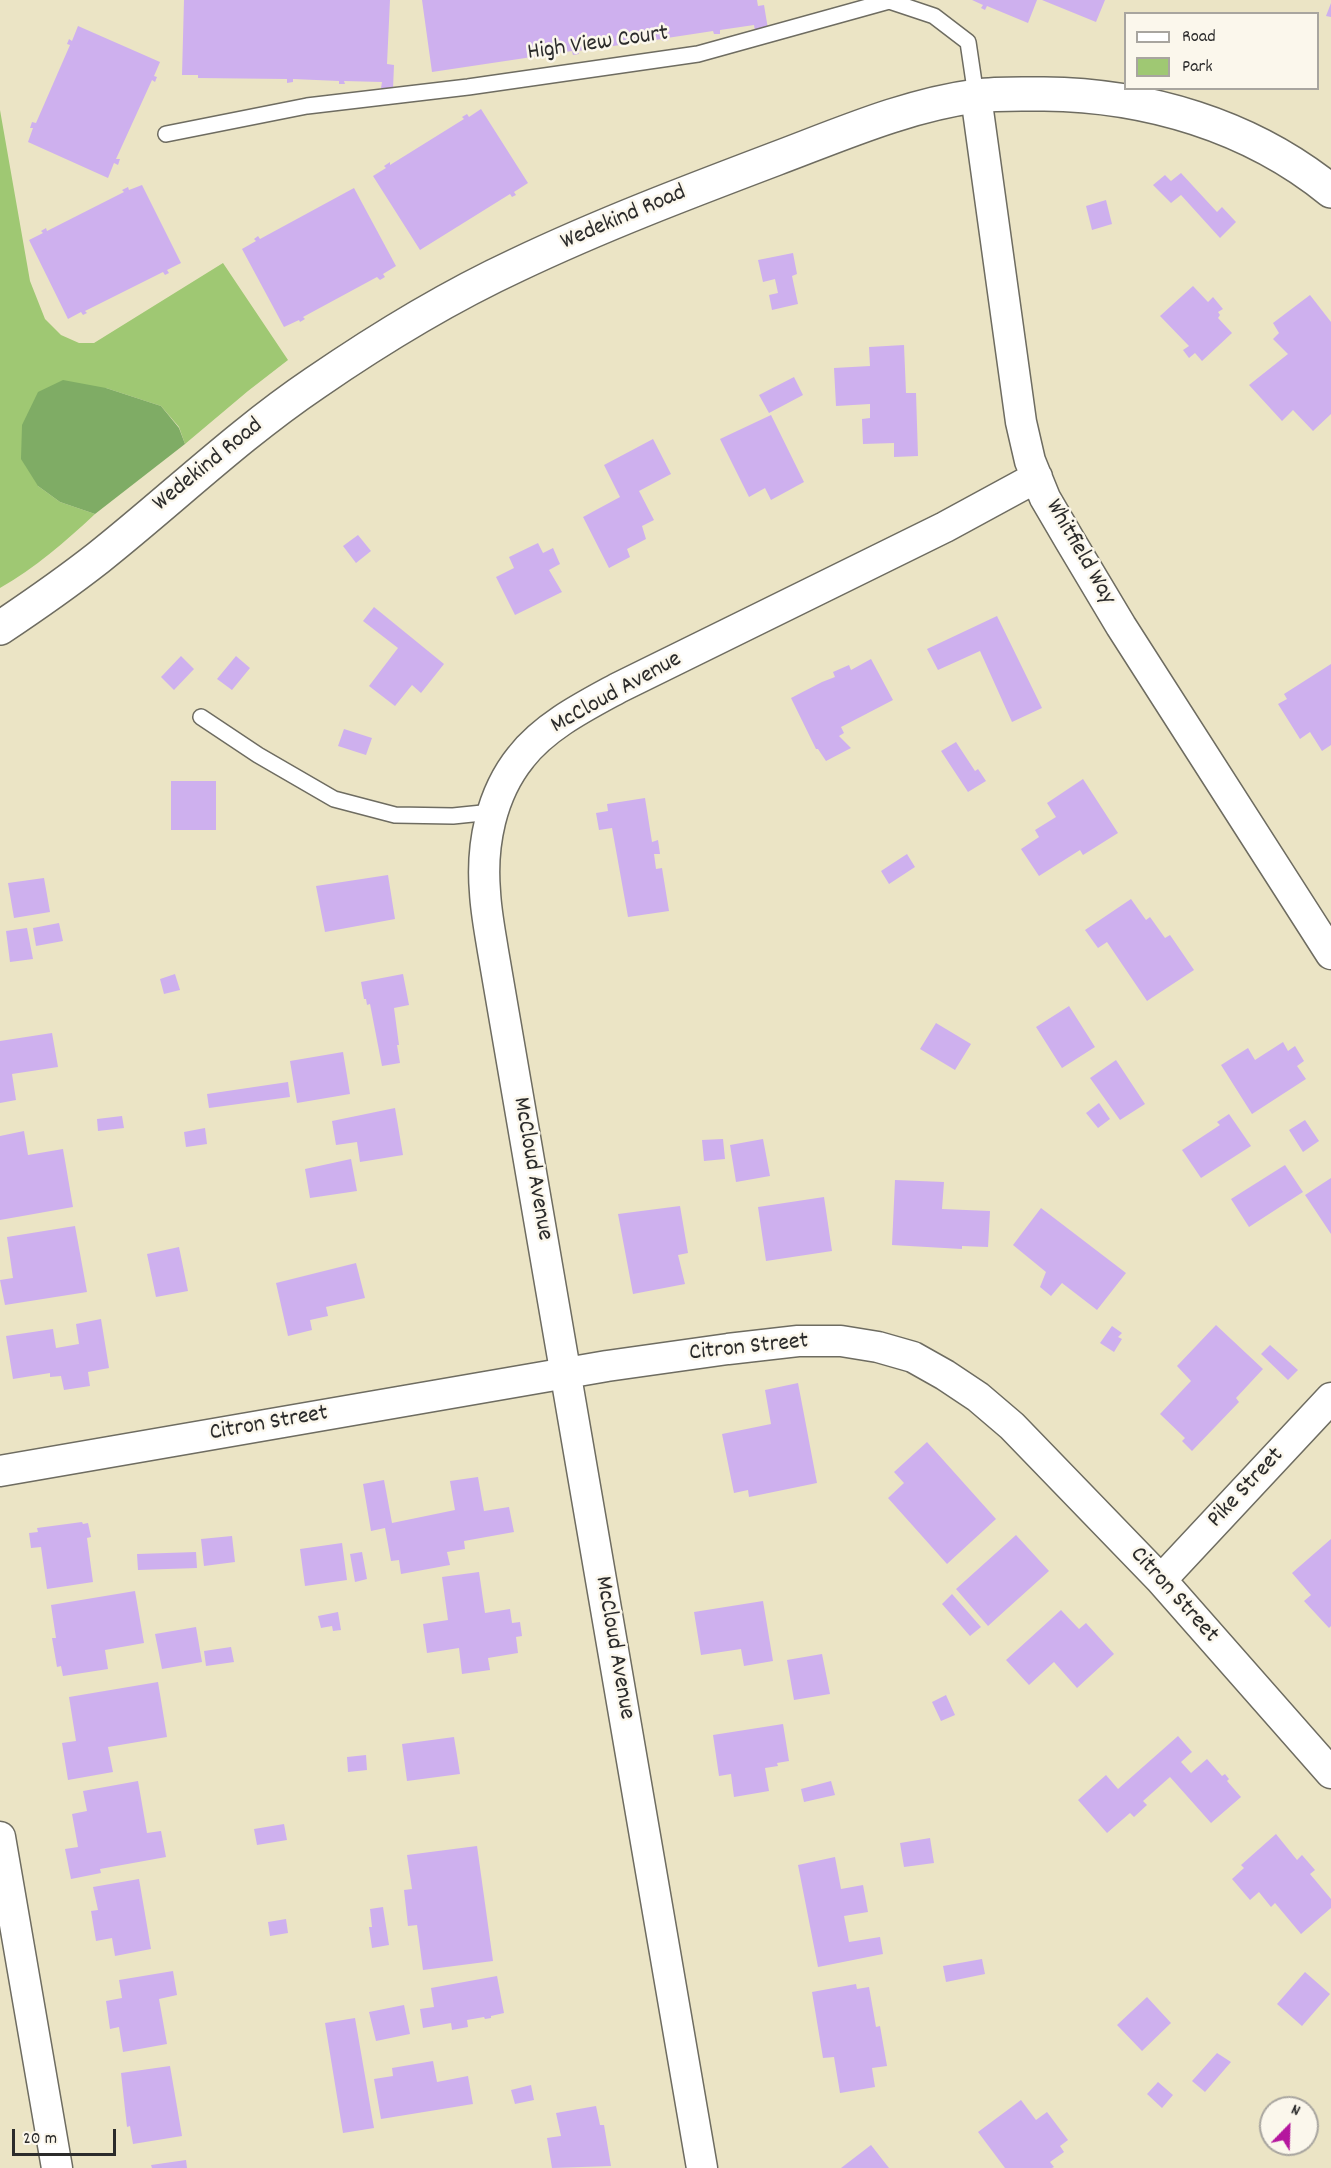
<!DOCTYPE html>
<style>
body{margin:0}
#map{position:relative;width:1331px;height:2168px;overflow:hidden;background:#ebe4c5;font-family:Dekko,sans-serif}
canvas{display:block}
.legend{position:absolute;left:1124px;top:12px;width:195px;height:78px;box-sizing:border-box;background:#fbf7ec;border:2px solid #a8a59f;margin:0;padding:8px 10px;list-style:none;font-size:18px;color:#2b2b2b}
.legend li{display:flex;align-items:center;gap:12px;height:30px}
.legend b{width:30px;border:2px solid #a8a59f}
.north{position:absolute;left:1259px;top:2096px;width:60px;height:60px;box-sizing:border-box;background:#fbf7ec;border:2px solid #a8a59f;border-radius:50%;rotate:23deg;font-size:16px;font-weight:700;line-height:24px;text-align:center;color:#2b2b2b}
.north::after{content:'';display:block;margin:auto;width:21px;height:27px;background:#b5179e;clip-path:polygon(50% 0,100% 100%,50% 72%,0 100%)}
.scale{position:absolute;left:12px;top:2129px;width:104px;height:27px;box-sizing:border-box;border:3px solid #2b2b2b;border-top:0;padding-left:8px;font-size:18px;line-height:21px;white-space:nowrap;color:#2b2b2b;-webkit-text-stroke:4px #fbf7ec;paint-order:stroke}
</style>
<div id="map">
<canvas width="1331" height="2168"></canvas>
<ul class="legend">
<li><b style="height:8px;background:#fff"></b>Road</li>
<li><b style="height:16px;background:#9fc873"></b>Park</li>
</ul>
<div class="north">N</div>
<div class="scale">20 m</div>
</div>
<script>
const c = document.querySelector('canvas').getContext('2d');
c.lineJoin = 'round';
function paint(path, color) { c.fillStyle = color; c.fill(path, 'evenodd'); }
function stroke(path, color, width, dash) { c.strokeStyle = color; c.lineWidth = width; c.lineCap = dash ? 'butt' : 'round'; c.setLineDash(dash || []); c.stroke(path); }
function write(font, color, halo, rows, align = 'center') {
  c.font = font + ' Dekko,sans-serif'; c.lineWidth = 5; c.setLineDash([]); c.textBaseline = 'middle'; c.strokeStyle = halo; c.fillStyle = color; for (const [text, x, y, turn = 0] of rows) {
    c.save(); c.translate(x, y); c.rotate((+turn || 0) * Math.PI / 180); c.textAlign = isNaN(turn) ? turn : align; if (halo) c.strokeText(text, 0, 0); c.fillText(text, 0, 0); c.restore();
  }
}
paint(new Path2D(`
 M 0,110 L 30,281 L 45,319 L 61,335 L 79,343 L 94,343 L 223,263 L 288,360 L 248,391 L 185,444 L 179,427 L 161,406 L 106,388 L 38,486 L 60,502 L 95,514 C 65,542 35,568 0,588 Z`), '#9fc873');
paint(new Path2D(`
 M 63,380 L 106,388 L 161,406 L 179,428 L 185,444 L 95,514 L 60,502 L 38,486 L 21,459 L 22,425 L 38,392 Z`), '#7fac65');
paint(new Path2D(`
 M 184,0 L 390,0 L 387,64 L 394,65 L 393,89 L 381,88 L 382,82 L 344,81 L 345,84 L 339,84 L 339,81 L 293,79 L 293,82 L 287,83 L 287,79 L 198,78 L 198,75 L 182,75 Z
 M 422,0 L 757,0 L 758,6 L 764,5 L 768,29 L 755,31 L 754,25 L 720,30 L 720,34 L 714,34 L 713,31 L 667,38 L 668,41 L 662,41 L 662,39 L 578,51 L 579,54 L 573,55 L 572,51 L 432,72 Z
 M 972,0 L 1037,0 L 1028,23 L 987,6 L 985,10 L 981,8 L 983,5 Z
 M 1042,0 L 1105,0 L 1096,22 Z
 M 1331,3 L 1331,17 L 1326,16 Z
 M 78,26 L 160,62 L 154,76 L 157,77 L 155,82 L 152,80 L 116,159 L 120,159 L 118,165 L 114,163 L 108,178 L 28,142 L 33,128 L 30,128 L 32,122 L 36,123 L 70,45 L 67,44 L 69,39 L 72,41 Z
 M 481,109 L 528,183 L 514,192 L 516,195 L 512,197 L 510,194 L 420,250 L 373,176 L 386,168 L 384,166 L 390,162 L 390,165 L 464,119 L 462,117 L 467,114 L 469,117 Z
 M 1181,173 L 1217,212 L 1222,207 L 1236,222 L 1220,238 L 1181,195 L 1171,203 L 1153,185 L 1165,175 L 1171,181 Z
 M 142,185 L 181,263 L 167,270 L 169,273 L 165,275 L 163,272 L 85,311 L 87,313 L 83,315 L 81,312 L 68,319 L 29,240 L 43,233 L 41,231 L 46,228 L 47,231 L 124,192 L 122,190 L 128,187 L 129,190 Z
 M 354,188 L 396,266 L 383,274 L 385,277 L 380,280 L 377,277 L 303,317 L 305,319 L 300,322 L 299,320 L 284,327 L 242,249 L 256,241 L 254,239 L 258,236 L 260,239 Z
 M 1106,200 L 1112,224 L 1092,230 L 1086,206 Z
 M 793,253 L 797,274 L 792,276 L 798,304 L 772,310 L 769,295 L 778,293 L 775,279 L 763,282 L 758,260 Z
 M 1193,286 L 1208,302 L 1213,297 L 1223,309 L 1218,312 L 1220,315 L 1218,318 L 1232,333 L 1202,361 L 1195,353 L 1189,358 L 1183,350 L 1189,346 L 1160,316 Z
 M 1310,295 L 1331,322 L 1331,414 L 1313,431 L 1293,410 L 1282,421 L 1249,385 L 1288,354 L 1273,339 L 1279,333 L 1273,323 Z
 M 904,345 L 906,393 L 916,393 L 918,456 L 894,457 L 894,443 L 863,444 L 862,419 L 870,418 L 870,404 L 836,406 L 834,368 L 870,366 L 869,347 Z
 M 794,377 L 803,395 L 769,413 L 759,395 Z
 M 771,415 L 804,482 L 771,500 L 765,488 L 749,497 L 720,439 Z
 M 653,439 L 671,474 L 639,491 L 654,520 L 642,526 L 646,539 L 627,549 L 630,557 L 609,568 L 583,517 L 620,497 L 604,465 Z
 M 358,535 L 371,551 L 356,563 L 343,546 Z
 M 538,543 L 543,553 L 553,548 L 560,564 L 549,570 L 562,592 L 515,615 L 496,577 L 514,568 L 509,557 Z
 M 374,607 L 444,664 L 421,693 L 412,685 L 395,706 L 369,686 L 398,648 L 363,621 Z
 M 997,616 L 1042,708 L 1012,722 L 980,651 L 938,670 L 927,649 Z
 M 181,656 L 194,669 L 174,690 L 161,677 Z
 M 236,656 L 250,668 L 232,690 L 217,679 Z
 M 871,659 L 893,700 L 841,727 L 844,733 L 839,736 L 851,748 L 826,761 L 818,749 L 816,749 L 791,698 L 822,682 L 835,677 L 833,672 L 849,665 L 851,670 Z
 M 1331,664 L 1331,745 L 1322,751 L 1310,732 L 1300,739 L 1278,704 L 1287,699 L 1284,694 Z
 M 344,729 L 372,738 L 366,755 L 338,746 Z
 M 956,742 L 975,771 L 978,769 L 986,781 L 968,792 L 941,751 Z
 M 1083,779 L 1118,833 L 1083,855 L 1080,850 L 1039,876 L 1021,849 L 1039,837 L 1035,830 L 1056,817 L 1047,803 Z
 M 171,781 L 216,781 L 216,830 L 171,830 Z
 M 645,798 L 652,842 L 658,840 L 660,854 L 654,854 L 656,869 L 662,868 L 669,911 L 628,917 L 612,828 L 599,830 L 596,813 L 608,811 L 607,804 Z
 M 907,854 L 915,867 L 889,884 L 881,871 Z
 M 388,875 L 395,919 L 325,932 L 316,886 Z
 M 44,878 L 50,912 L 14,918 L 8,883 Z
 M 1131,899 L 1146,920 L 1150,917 L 1165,938 L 1170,935 L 1194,970 L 1147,1001 L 1107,942 L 1098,948 L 1085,930 Z
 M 59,923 L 63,941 L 36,946 L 33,928 Z
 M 27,928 L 33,959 L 10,962 L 6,931 Z
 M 175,974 L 180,990 L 164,994 L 160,979 Z
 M 403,974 L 409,1005 L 394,1008 L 399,1045 L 397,1045 L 400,1063 L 382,1066 L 370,1004 L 367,1005 L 366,999 L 364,999 L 361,982 Z
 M 1069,1006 L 1095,1047 L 1062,1068 L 1036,1027 Z
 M 936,1023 L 971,1044 L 955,1070 L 920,1049 Z
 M 52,1033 L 58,1067 L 12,1074 L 16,1100 L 0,1103 L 0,1041 Z
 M 1283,1042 L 1288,1051 L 1295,1046 L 1304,1061 L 1297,1066 L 1306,1079 L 1252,1114 L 1221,1065 L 1248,1048 L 1255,1060 Z
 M 343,1052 L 350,1094 L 297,1103 L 290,1061 Z
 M 1116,1060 L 1145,1104 L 1120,1120 L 1090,1078 Z
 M 288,1082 L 290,1097 L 209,1108 L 207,1094 Z
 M 1099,1103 L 1110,1119 L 1098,1128 L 1086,1113 Z
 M 395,1108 L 403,1155 L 360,1162 L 357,1142 L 336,1145 L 332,1121 Z
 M 1229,1114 L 1251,1146 L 1201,1178 L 1182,1150 L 1220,1125 L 1217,1122 Z
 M 122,1116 L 124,1128 L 98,1131 L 97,1119 Z
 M 1305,1120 L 1319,1141 L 1303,1152 L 1289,1130 Z
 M 205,1128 L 207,1144 L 186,1147 L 184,1132 Z
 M 24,1131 L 28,1155 L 63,1149 L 73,1207 L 0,1220 L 0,1136 Z
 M 723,1139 L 725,1159 L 704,1161 L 702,1140 Z
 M 763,1139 L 770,1176 L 736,1182 L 730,1145 Z
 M 351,1159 L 357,1191 L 310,1198 L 305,1169 Z
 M 1285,1165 L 1303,1192 L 1249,1227 L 1231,1199 Z
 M 1331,1178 L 1331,1234 L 1305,1195 Z
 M 895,1180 L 944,1182 L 942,1209 L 990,1211 L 988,1247 L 962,1246 L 962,1249 L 892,1245 Z
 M 824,1197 L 832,1251 L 766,1261 L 758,1207 Z
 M 680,1206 L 688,1253 L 678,1255 L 685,1284 L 633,1294 L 618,1214 Z
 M 1041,1208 L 1126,1273 L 1097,1310 L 1062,1283 L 1051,1296 L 1040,1287 L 1046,1272 L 1013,1245 Z
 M 75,1226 L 87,1292 L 5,1305 L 0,1280 L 13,1278 L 7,1237 Z
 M 179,1247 L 188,1291 L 156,1297 L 147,1254 Z
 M 356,1263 L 365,1298 L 326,1307 L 328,1316 L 310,1320 L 312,1330 L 288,1336 L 276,1283 Z
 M 101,1319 L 109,1368 L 88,1372 L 90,1386 L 64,1390 L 61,1376 L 50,1377 L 50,1373 L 13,1379 L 6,1336 L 53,1329 L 56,1348 L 79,1344 L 76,1324 Z
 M 1216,1325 L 1263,1369 L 1236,1398 L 1239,1402 L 1192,1451 L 1182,1441 L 1185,1438 L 1160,1414 L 1191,1381 L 1177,1366 Z
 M 1112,1326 L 1122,1333 L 1118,1337 L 1122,1339 L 1114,1352 L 1100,1343 Z
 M 1270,1345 L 1298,1370 L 1288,1380 L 1261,1354 Z
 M 798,1383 L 817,1483 L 749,1497 L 748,1490 L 734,1493 L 722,1434 L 771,1424 L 765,1390 Z
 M 927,1442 L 996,1519 L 947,1564 L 888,1498 L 904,1483 L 894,1472 Z
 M 478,1477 L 484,1511 L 509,1507 L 514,1532 L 464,1541 L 465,1549 L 447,1552 L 450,1565 L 401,1574 L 399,1560 L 391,1561 L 385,1528 L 371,1531 L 363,1484 L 384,1480 L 392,1523 L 455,1510 L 450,1481 Z
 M 82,1522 L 83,1524 L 88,1523 L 91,1537 L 87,1538 L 93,1582 L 47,1589 L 41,1547 L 31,1548 L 29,1533 L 38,1532 L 37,1528 Z
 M 1016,1535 L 1049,1571 L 988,1626 L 956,1589 Z
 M 232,1536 L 235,1562 L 204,1566 L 201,1539 Z
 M 1331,1539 L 1331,1626 L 1329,1628 L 1304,1601 L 1311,1595 L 1292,1573 Z
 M 342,1543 L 347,1580 L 305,1586 L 300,1549 Z
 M 196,1552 L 197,1568 L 138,1570 L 137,1554 Z
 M 362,1552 L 367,1579 L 355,1582 L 350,1554 Z
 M 479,1572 L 485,1613 L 510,1609 L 512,1623 L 520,1622 L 522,1636 L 516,1637 L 518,1653 L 488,1658 L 490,1670 L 462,1674 L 459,1648 L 427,1653 L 423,1624 L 448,1620 L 442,1577 Z
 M 135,1591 L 144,1643 L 105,1650 L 108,1669 L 63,1676 L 61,1666 L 57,1667 L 52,1638 L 56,1638 L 51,1605 Z
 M 952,1594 L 981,1627 L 970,1636 L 942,1604 Z
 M 763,1601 L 773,1661 L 744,1666 L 741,1649 L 701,1655 L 694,1612 Z
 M 1061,1610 L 1079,1629 L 1086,1623 L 1114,1654 L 1077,1688 L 1054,1662 L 1029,1685 L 1006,1660 Z
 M 338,1612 L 341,1630 L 333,1631 L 332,1626 L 321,1628 L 318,1616 Z
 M 196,1627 L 202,1662 L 162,1669 L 155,1634 Z
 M 231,1647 L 234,1662 L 206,1666 L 204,1651 Z
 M 822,1654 L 830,1694 L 794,1700 L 787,1660 Z
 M 158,1682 L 167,1737 L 108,1747 L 113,1772 L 68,1780 L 62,1743 L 76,1741 L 69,1697 Z
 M 946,1695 L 955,1715 L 941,1721 L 932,1702 Z
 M 783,1724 L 789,1761 L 777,1763 L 778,1766 L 765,1768 L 769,1791 L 734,1797 L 731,1774 L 719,1776 L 713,1735 Z
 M 1178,1736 L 1192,1752 L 1181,1762 L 1191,1773 L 1207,1759 L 1222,1776 L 1225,1774 L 1229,1779 L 1227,1781 L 1241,1797 L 1211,1823 L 1170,1777 L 1143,1801 L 1147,1805 L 1134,1817 L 1130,1813 L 1107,1833 L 1078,1800 L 1106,1775 L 1118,1789 Z
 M 454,1737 L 460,1774 L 407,1781 L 402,1744 Z
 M 366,1755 L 367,1770 L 348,1772 L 347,1757 Z
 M 138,1781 L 147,1833 L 161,1831 L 166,1857 L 100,1869 L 101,1873 L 71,1879 L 65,1849 L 78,1847 L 72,1814 L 87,1811 L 83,1791 Z
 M 831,1781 L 835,1795 L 804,1802 L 801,1789 Z
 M 284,1824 L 287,1840 L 257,1845 L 254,1829 Z
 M 1276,1834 L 1297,1860 L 1302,1855 L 1315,1870 L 1310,1874 L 1331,1899 L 1331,1908 L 1301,1934 L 1275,1903 L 1271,1907 L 1259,1892 L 1250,1900 L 1232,1879 L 1244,1868 L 1241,1865 Z
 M 930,1838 L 934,1863 L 904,1867 L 900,1843 Z
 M 477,1846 L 493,1961 L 423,1970 L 417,1925 L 408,1926 L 404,1890 L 412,1889 L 407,1855 Z
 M 835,1857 L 841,1889 L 863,1885 L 868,1912 L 844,1916 L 849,1942 L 880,1937 L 883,1954 L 818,1967 L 798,1865 Z
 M 139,1879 L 151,1949 L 115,1956 L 112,1938 L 96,1941 L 91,1911 L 98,1910 L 93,1887 Z
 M 383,1907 L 389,1945 L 372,1948 L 369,1927 L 372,1927 L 370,1909 Z
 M 286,1919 L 288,1933 L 270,1936 L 268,1922 Z
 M 982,1959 L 985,1974 L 946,1982 L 943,1966 Z
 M 173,1971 L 177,1995 L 159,1999 L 167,2044 L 123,2052 L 119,2027 L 110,2029 L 106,2001 L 122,1998 L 119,1980 Z
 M 1305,1972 L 1330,1994 L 1302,2026 L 1277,2004 Z
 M 497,1976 L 504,2013 L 491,2016 L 491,2018 L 485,2019 L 484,2017 L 467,2020 L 468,2027 L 452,2030 L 451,2023 L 423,2028 L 420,2009 L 434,2007 L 431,1988 Z
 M 856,1984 L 857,1989 L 869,1987 L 876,2027 L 880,2026 L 887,2066 L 872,2068 L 875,2087 L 840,2093 L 834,2057 L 823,2058 L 812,1992 Z
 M 1147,1997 L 1171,2023 L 1142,2051 L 1117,2025 Z
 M 404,2005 L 410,2034 L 376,2041 L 369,2012 Z
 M 355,2018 L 374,2128 L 343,2133 L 325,2023 Z
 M 1217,2053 L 1231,2062 L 1205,2092 L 1192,2081 Z
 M 433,2061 L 437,2082 L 468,2076 L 473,2104 L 381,2119 L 374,2079 L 393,2076 L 392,2068 Z
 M 170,2066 L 182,2136 L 133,2144 L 130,2126 L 127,2127 L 121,2073 Z
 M 1158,2082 L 1173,2095 L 1162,2108 L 1147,2094 Z
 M 531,2085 L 534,2100 L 515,2104 L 511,2090 Z
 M 1021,2100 L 1036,2120 L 1047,2112 L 1068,2140 L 1060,2146 L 1064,2152 L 1050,2162 L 1054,2167 L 1052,2168 L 1005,2168 L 978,2132 Z
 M 596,2106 L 600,2125 L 604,2125 L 611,2166 L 552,2168 L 547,2138 L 561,2136 L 556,2113 Z
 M 871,2145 L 889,2168 L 841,2168 Z
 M 186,2160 L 187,2168 L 152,2168 L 151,2165 Z`), '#ceb0ee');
const service = new Path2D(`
 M 166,134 L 307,106 L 468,87 L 698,54 L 889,1 L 934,16 L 968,42 L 976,96
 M 201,717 L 258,755 L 334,799 L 395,815 L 453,816 L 492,812`);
const minor = new Path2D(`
 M 976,96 L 1021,422 L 1030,461 L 1045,498 L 1069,539 L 1121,626 L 1331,954
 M 0,1471 L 607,1366 L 728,1349 L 798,1341 L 841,1341 L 878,1347 L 913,1357 L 945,1375 L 978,1397 L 1012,1426 L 1161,1580 L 1331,1773
 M 1161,1580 L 1331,1398
 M 0,1837 L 57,2168
 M 702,2168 L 493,951 C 490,932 486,912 485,892 C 481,845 491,794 521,757 C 545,726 585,706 618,688 L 945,527 L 1037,477`);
const tertiary = new Path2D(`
 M 0,628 C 33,606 66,583 98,558 C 171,500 238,435 315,383 C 379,339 446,298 517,265 C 601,225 688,192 775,159 C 839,135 907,105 976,96 C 998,93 1021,94 1044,94 C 1146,95 1250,125 1331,191`);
stroke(service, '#6e6c61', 18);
stroke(minor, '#6e6c61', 33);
stroke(tertiary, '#6e6c61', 36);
stroke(service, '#fff', 15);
stroke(minor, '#fff', 30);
stroke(tertiary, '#fff', 33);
write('24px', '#2b2b2b', '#fbf7ec', [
 ["High View Court",598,45,-8],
 ["Wedekind Road",624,219,-23],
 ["Wedekind Road",209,466,-39],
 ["Whitfield Way",1079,553,60],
 ["McCloud Avenue",617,694,-29],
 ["McCloud Avenue",531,1169,80],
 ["Citron Street",749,1349,-6],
 ["Citron Street",269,1425,-10],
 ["Pike Street",1247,1489,-47],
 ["Citron Street",1173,1596,48],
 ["McCloud Avenue",613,1648,80]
]);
</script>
